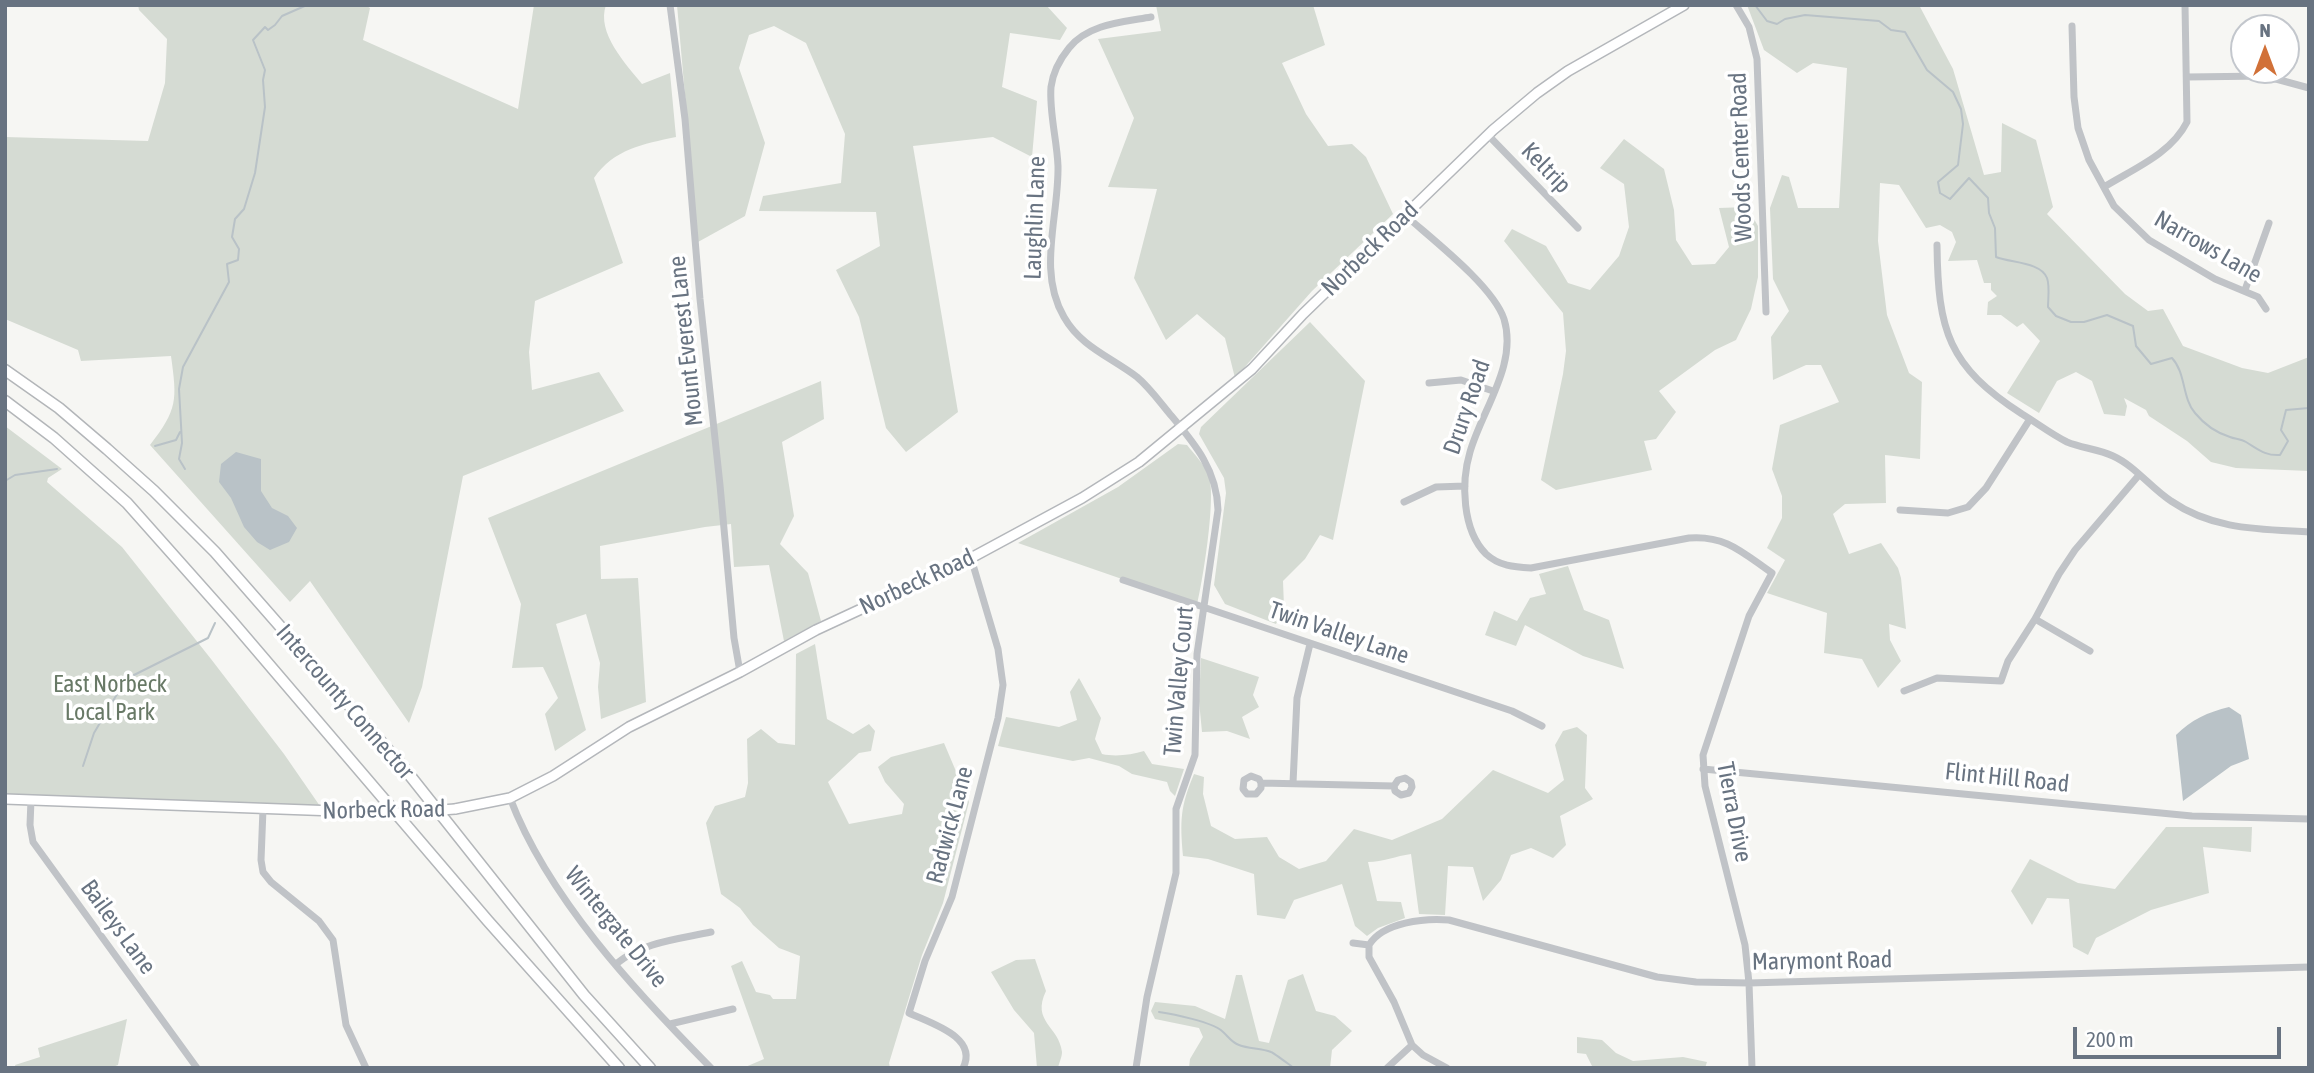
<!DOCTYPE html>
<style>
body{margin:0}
#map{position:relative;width:2314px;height:1073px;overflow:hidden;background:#f6f6f3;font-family:"Asap Condensed",sans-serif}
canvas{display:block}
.frame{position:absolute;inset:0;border:7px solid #687381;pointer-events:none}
.north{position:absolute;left:2230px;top:14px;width:70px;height:70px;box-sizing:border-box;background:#fff;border:2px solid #c3c7cd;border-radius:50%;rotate:0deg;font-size:19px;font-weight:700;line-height:28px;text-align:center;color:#687381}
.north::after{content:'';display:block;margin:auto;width:24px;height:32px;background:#d17138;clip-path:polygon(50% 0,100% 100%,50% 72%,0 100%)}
.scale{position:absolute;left:2073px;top:1027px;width:208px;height:32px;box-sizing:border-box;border:4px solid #687381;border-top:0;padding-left:9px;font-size:21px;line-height:24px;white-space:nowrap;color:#687381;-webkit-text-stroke:5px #fff;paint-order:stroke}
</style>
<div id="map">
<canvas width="2314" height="1073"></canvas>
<div class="frame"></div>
<div class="north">N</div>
<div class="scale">200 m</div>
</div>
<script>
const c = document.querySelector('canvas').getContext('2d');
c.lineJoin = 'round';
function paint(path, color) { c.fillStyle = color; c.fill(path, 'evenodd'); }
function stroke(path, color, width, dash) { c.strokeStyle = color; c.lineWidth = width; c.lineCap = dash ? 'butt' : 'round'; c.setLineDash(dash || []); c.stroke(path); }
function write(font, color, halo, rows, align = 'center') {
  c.font = font + ' "Asap Condensed",sans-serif'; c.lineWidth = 7; c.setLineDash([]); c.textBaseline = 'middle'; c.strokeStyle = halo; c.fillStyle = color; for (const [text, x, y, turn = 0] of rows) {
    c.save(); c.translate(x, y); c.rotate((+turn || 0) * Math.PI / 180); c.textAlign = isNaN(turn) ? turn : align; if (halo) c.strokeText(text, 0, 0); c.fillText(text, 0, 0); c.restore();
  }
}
paint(new Path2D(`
 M 138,5 L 365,5 L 370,8 L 363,40 L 518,109 L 534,5 L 606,5 C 596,33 626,64 642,84 L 670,73 L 676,137 C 643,144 614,149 594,178 L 623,263 L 535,301 L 529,352 L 532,390 L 599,372 L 624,411 L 463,476 L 422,687 L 409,723 L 310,581 L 290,602 L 150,445 C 178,409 177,400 171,356 L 81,361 L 78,350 L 5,319 L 5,137 L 148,141 L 165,83 L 167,39 L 139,10 Z
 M 677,5 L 1046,5 L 1067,28 L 1060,40 L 1010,33 L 1002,87 L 1037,101 L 1032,157 L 993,137 L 913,146 L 958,412 L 906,452 L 886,428 L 859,317 L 836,270 L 880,246 L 876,212 L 759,211 L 763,196 L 841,183 L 845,134 L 806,43 L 774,26 L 749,35 L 739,68 L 765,143 L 745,216 L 698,242 Z
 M 1156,5 L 1313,5 L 1325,45 L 1282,63 L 1306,114 L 1328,146 L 1352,144 L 1366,157 L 1393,214 L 1312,291 L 1235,378 L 1225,338 L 1197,314 L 1166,340 L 1134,278 L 1157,189 L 1108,187 L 1134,118 L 1098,39 L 1161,31 Z
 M 1747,5 L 1919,5 L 1953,69 L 1984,175 L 2001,172 L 2002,123 L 2036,140 L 2053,207 L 2047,214 L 2125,294 L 2148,311 L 2163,309 L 2183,346 L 2242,368 L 2268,373 L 2309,357 L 2309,471 L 2236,468 L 2211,462 L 2187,441 L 2149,416 L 2146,410 L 2124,398 L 2127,406 L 2125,416 L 2104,414 L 2092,381 L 2076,372 L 2057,381 L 2039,413 L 2007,393 L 2040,341 L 2023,323 L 2017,327 L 2001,315 L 1987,315 L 1988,302 L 1997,296 L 1991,290 L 1991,283 L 1984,283 L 1977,260 L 1948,261 L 1956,242 L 1952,232 L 1940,225 L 1926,228 L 1899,185 L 1880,183 L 1878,241 L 1887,315 L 1909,373 L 1922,382 L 1920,459 L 1885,455 L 1886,503 L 1845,504 L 1833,514 L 1849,554 L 1881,543 L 1898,568 L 1901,578 L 1906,629 L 1889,624 L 1890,640 L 1901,661 L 1878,688 L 1862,659 L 1824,653 L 1827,613 L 1767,593 L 1785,560 L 1767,548 L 1782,518 L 1782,496 L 1772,469 L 1780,425 L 1839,402 L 1821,365 L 1806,365 L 1773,380 L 1771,337 L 1789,311 L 1773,279 L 1770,208 L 1782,175 L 1789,177 L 1798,208 L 1839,208 L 1847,68 L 1813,63 L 1797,73 L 1764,50 Z
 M 1624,139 L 1664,169 L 1674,210 L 1676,240 L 1692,265 L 1715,264 L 1729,247 L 1719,208 L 1747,207 L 1758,226 L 1758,277 L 1751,309 L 1736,340 L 1715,350 L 1659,391 L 1676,412 L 1656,439 L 1644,441 L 1652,470 L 1556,490 L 1541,480 L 1563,374 L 1566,351 L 1563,313 L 1504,241 L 1512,229 L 1546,246 L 1568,283 L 1590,290 L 1619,256 L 1629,227 L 1624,184 L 1600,168 Z
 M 1310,322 L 1365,381 L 1333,540 L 1320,535 L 1305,559 L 1283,581 L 1284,607 L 1276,624 L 1225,604 L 1214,585 L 1226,493 L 1224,478 L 1199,434 L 1201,427 Z
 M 821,381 L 824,419 L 782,442 L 794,516 L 780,544 L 808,573 L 821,621 L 784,641 L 769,565 L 734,567 L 731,524 L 705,527 L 600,546 L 601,579 L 638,578 L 646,702 L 601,719 L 598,687 L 600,663 L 586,614 L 556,624 L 586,730 L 555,751 L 545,714 L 558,698 L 543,667 L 512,668 L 521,604 L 488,518 Z
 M 5,426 L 62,469 L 48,478 L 47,482 L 122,547 L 211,659 L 284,754 L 322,809 L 5,799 Z
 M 1178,444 L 1187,445 C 1194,454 1205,465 1209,476 C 1216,499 1203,580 1197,605 L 1018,543 L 1118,487 Z
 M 1568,566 L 1584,610 L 1609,620 L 1624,669 L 1583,656 L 1525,625 L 1516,646 L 1485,635 L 1494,611 L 1517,621 L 1530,598 L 1546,594 L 1539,574 Z
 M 815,644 L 827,719 L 853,734 L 869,724 L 875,731 L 871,751 L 859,753 L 828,782 L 849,824 L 902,814 L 904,804 L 885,782 L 878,767 L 891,757 L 944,743 L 969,802 L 943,903 L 922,955 L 889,1063 L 890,1068 L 743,1068 L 764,1059 L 731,966 L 742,961 L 756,992 L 770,995 L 773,999 L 796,999 L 800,956 L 779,948 L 753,925 L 740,908 L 721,894 L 706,823 L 715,806 L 745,797 L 748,783 L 747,739 L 761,729 L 778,743 L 795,745 L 796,654 Z
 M 1201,658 L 1259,677 L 1253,695 L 1259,707 L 1242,717 L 1250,739 L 1227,731 L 1202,732 L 1199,701 Z
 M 1079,678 L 1101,718 L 1095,739 L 1102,754 C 1115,757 1131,755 1144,751 L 1152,764 L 1184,769 L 1175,796 L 1170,791 L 1167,782 L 1132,774 L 1119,766 L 1089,758 L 1073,761 L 998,746 L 1006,717 L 1059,727 L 1077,720 L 1070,692 Z
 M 1577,727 L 1587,735 L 1585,788 L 1593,799 L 1560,816 L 1566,845 L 1553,858 L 1531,848 L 1511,855 L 1501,880 L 1483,901 L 1473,867 L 1448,866 L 1445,915 L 1419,914 L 1411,854 C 1396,856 1383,862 1368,862 L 1377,901 L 1401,902 L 1405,918 L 1378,928 L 1367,936 L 1355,926 L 1342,884 L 1294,900 L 1285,919 L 1257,915 L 1254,874 L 1208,859 L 1183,856 C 1180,821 1180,807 1194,774 L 1204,777 L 1203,794 L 1211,826 L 1235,839 L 1267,837 L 1279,857 L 1299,869 L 1326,861 L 1354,829 L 1392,840 L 1442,819 L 1493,770 L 1548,793 L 1564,780 L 1555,745 L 1563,731 Z
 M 2166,827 L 2252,827 L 2251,852 L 2203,847 L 2209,893 L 2151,910 L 2096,938 L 2088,955 L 2073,947 L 2069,899 L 2047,898 L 2032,925 L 2011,891 L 2030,859 L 2078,883 L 2115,889 Z
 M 1035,959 L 1046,991 C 1031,1022 1059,1026 1062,1052 C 1062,1057 1059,1063 1058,1068 L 1037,1068 L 1034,1033 L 1014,1010 L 991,972 L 1016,960 Z
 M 1303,974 L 1316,1011 L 1335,1016 L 1352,1031 L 1332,1050 L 1330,1068 L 1189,1068 L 1190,1059 L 1203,1037 L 1199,1028 L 1155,1019 L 1151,1011 L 1155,1002 L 1195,1006 L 1225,1019 L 1236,975 L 1242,975 L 1259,1041 L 1269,1043 L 1288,980 Z
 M 127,1019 L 118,1065 L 110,1068 L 16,1068 L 15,1065 L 40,1057 L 38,1048 Z
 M 1577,1037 L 1602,1040 L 1616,1053 L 1633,1061 L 1683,1057 L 1707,1062 L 1705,1068 L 1593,1068 L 1586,1054 L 1577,1053 Z`), '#d5dbd3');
paint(new Path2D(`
 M 236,452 L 261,459 L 261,491 L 272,508 L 288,516 L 297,528 L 289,542 L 270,550 L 257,542 L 244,527 L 231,498 L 219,482 L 221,464 Z
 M 2229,707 L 2241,715 L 2249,759 L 2231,766 L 2183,801 L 2176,735 C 2191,720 2208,712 2229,707 Z`), '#b9c2c7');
stroke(new Path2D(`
 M 1755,5 L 1767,21 L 1777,24 L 1785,19 L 1805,15 L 1879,21 L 1891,30 L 1905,32 L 1927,70 L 1953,92 L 1961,109 L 1963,124 L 1958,165 L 1938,182 L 1940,193 L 1950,199 L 1969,178 L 1988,198 L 1989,213 L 1995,228 L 1996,257 C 2011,263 2041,262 2047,278 C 2050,286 2048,299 2048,307 L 2056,316 L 2071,322 L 2084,322 L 2107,315 L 2133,326 L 2136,346 L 2151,364 L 2172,358 C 2186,373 2182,398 2195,413 C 2204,424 2217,433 2230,437 C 2235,439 2241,439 2246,442 C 2258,449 2265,456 2280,455 L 2288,441 L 2281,430 L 2286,410 L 2309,408
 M 155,446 L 176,440 L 180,432
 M 185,469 L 179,459 L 182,443 L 179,389 L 183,367 L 229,282 L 227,264 L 238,260 L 239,249 L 232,237 L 235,219 L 244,209 L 255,173 L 265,107 L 263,80 L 265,70 L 253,40 L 265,27 L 268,30 L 275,25 L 282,16 L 307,5
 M 5,481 L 15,475 L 57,469
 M 83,766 L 94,733 L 126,679 L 208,638 L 215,623
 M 1159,1012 C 1173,1014 1212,1022 1222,1031 C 1228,1036 1231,1042 1239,1045 C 1249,1049 1261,1048 1271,1052 C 1274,1053 1291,1066 1294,1068`), '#b9c2c7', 2);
const major = new Path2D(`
 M 5,799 L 363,812
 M 455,809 L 510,798 L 553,776 L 629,727 L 740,672 L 816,630 L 971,558 L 1082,498 L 1139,462 L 1252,369 L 1303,314 L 1493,130 L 1537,93 L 1568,71 L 1684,5`);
const highway = new Path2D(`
 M 5,370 L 59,408 L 107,449 L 154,491 L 215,552 L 404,768 L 584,995 L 650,1068
 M 5,401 L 54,438 L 127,503 L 231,620 L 488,921 L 619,1068`);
stroke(major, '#b4b7bb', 12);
stroke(highway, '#b3b6b9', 13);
stroke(new Path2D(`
 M 670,5 L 685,119 L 700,299 L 720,485 L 734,638 L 740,672
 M 1736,5 L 1749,27 L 1757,59 L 1766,312
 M 2072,26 L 2074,97 L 2078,128 L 2089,160 L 2114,206 L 2149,240 L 2215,279 L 2258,297 L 2266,309
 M 2187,77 L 2265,76 L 2309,88
 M 1488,135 L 1578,228
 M 2104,187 C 2133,169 2171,154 2187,122 L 2185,5
 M 1405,215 C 1433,240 1493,286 1504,319 C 1518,364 1482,410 1470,452 C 1461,482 1462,530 1486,554 C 1499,566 1514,567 1531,568 L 1689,538 C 1726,535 1743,553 1772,573 L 1749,616 L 1703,755 L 1705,786 L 1745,945 L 1749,983 L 1752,1068
 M 1937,245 C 1938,331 1948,366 2022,414 C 2037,423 2051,434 2067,442 C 2081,448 2098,449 2113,456 C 2135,466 2151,488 2171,501 C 2213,530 2260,529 2309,532
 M 2245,290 L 2269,223
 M 1429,383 L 1461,380 L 1493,391
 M 1404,502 L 1436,487 L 1465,486
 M 1900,510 L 1948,513 L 1968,507 L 1986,488 L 2030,419
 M 1123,580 L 1512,711 L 1542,726
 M 2035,619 L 2090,651
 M 1904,691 L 1937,678 L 2001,681 L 2008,661 L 2035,619 L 2059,574 L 2075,550 L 2139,475
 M 1703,769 L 2192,816 L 2309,819
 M 1261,783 L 1261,788 L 1256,794 L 1247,794 L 1243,789 L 1244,780 L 1251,776 L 1259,779 L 1261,783 L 1394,786 L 1395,791 L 1401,795 L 1409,793 L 1412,787 L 1411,782 L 1405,778 L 1398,780 L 1394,786
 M 1293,783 L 1297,698 L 1310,644
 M 510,798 C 548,898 636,992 711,1068
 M 31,800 L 30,825 L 33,842 L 197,1068
 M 263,809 L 261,860 L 263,872 L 271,882 L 319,921 L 333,940 L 346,1025 L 366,1068
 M 1353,943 L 1369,945 C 1383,922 1425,918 1449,920 L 1657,977 L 1696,982 L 1749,983 L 2309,967
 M 1369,945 L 1369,957 L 1394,1002 L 1412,1045 L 1423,1055 L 1447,1068
 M 616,964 C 642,942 679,939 711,932
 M 670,1024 L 733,1009
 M 963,1068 C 979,1037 930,1023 909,1013 L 925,961 L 952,897 L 998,718 L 1003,685 L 998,649 L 971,558
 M 1136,1068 L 1147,997 L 1176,873 L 1176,809 L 1195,755 L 1197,654 L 1218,510 C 1217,469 1194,443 1169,413 C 1159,401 1149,387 1137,377 C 1111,357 1081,347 1064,317 C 1037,271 1059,217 1058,166 C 1057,140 1049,112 1051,87 C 1053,72 1060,59 1069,48 C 1088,24 1123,22 1151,17
 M 1387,1068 L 1412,1045`), '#c0c3c7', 7);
stroke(major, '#fff', 9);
stroke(highway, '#fff', 10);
const majorBridge = new Path2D(`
 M 363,812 L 401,813 L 455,809`);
stroke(majorBridge, '#b4b7bb', 12, []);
stroke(majorBridge, '#fff', 9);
write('24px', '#687381', '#fff', [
 ["Woods Center Road",1741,157,-92],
 ["Keltrip",1546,168,46],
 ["Laughlin Lane",1035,218,-88],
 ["Narrows Lane",2208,247,30],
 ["Norbeck Road",1370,249,-44],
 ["Mount Everest Lane",686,341,-96],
 ["Drury Road",1467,407,-71],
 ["Norbeck Road",917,582,-25],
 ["Twin Valley Lane",1339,633,19],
 ["Twin Valley Court",1179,681,-85],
 ["Intercounty Connector",345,702,49],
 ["Flint Hill Road",2007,778,6],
 ["Norbeck Road",384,810,-1],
 ["Tierra Drive",1734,812,79],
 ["Radwick Lane",950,825,-75],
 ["Baileys Lane",118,927,54],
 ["Wintergate Drive",616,927,51],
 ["Marymont Road",1822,961,-1]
]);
write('24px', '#687966', '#fff', [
 ["East Norbeck",110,684],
 ["Local Park",110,712]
]);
</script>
